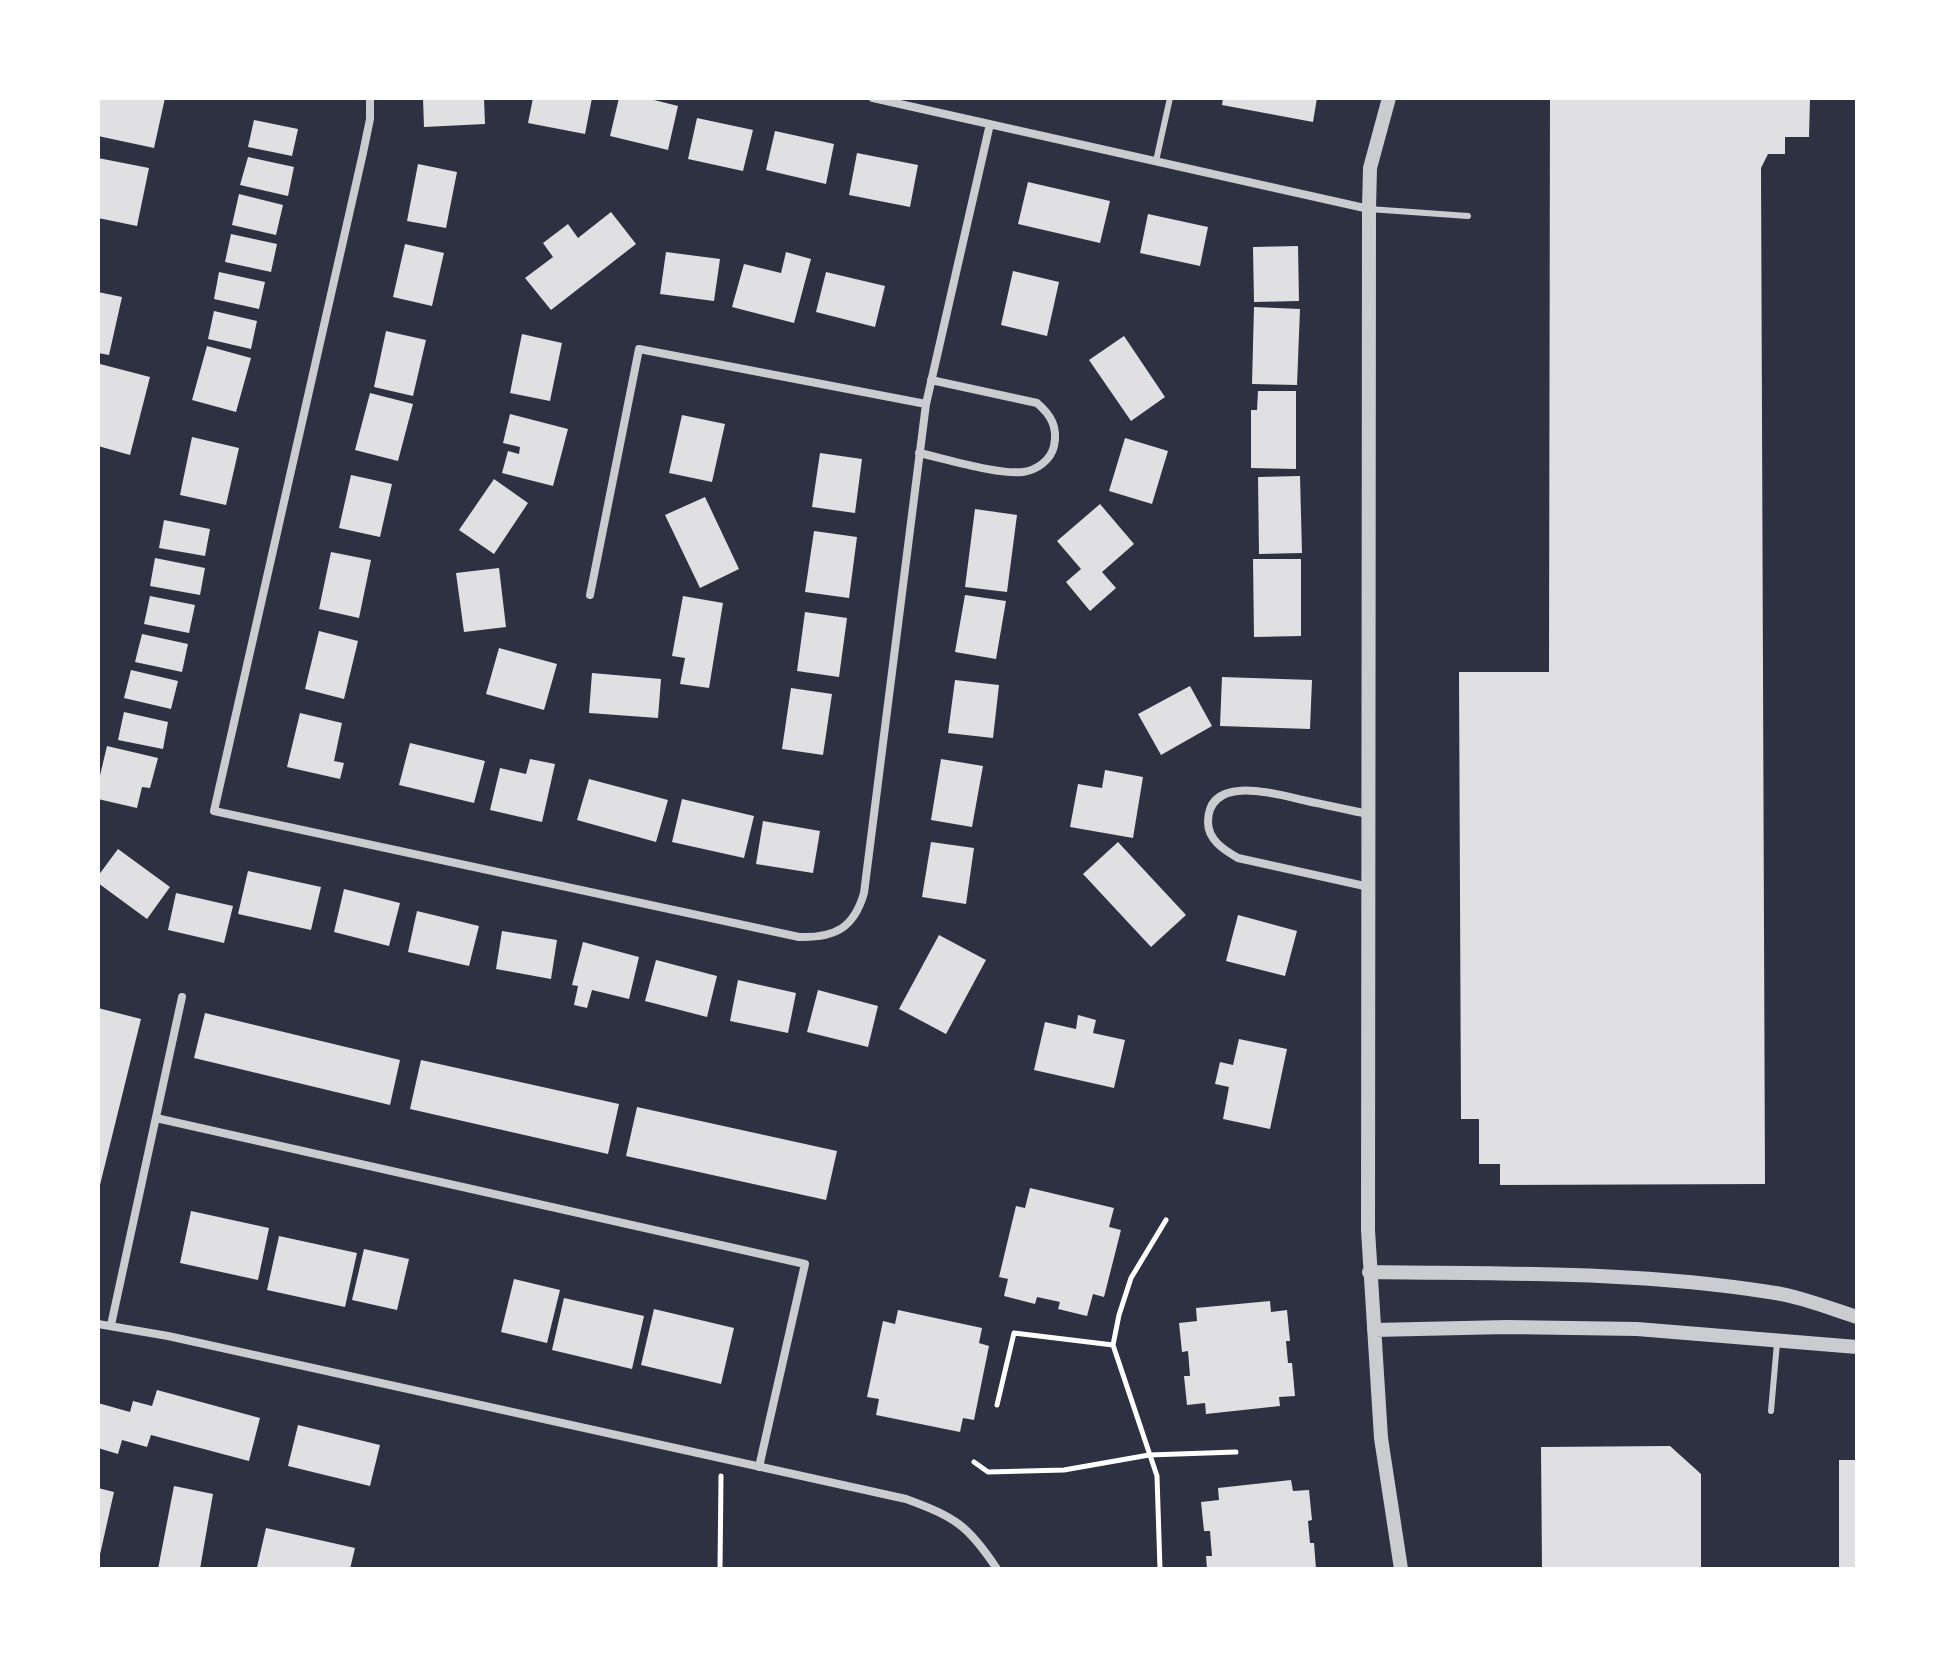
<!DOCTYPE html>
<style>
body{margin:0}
#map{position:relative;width:1955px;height:1667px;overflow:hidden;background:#2d3142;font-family:"DM Sans",sans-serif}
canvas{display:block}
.frame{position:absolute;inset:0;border:100px solid #fff;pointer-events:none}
</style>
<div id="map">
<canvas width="1955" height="1667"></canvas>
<div class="frame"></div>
</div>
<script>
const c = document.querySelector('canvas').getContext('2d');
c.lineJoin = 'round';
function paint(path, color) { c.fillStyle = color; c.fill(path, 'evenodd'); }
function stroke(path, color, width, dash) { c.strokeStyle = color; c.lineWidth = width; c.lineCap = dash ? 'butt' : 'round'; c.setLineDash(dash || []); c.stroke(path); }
paint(new Path2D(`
 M 98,98 L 165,98 L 154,148 L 98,136 Z
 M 423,98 L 484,98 L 485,124 L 424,127 Z
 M 533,98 L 592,98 L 585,134 L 528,123 Z
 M 619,98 L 646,98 L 678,106 L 668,150 L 610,136 Z
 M 1223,98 L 1317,98 L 1313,122 L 1222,105 Z
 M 1550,98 L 1810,98 L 1809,137 L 1785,137 L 1785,154 L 1768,154 L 1761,168 L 1765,1184 L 1500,1185 L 1500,1164 L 1479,1164 L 1479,1119 L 1461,1119 L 1459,672 L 1549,672 Z
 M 697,118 L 753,130 L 743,171 L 688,159 Z
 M 254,120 L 298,129 L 292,156 L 248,147 Z
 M 775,131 L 834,144 L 826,184 L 766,170 Z
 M 857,153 L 918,165 L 910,207 L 849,195 Z
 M 248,157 L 294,167 L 288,196 L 240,185 Z
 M 98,158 L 149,168 L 137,226 L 98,218 Z
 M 418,164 L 457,172 L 446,228 L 407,221 Z
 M 1028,182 L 1110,201 L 1100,243 L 1018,224 Z
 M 239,194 L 283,205 L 276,235 L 232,225 Z
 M 611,212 L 636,244 L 551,310 L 525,278 L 553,257 L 543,243 L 568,224 L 578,238 Z
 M 1148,214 L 1208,227 L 1200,266 L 1140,253 Z
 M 231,234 L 277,244 L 271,272 L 225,262 Z
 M 405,244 L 444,253 L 432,306 L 393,297 Z
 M 1298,246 L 1299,301 L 1254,302 L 1253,247 Z
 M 666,252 L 720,259 L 714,301 L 660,294 Z
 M 786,252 L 811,259 L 794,323 L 732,307 L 744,264 L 781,273 Z
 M 1013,271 L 1059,282 L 1047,336 L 1001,325 Z
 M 219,272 L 265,282 L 259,309 L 214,299 Z
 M 826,272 L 885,286 L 875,327 L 816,312 Z
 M 98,292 L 122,297 L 109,355 L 98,353 Z
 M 1254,307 L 1300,309 L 1297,385 L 1252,384 Z
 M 214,311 L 257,321 L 251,349 L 208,339 Z
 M 386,331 L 426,340 L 413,396 L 374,387 Z
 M 522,334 L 562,343 L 550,401 L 510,393 Z
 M 1124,336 L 1165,397 L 1131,421 L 1089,360 Z
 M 207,346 L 251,358 L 236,412 L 192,400 Z
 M 100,364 L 150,377 L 130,455 L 98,446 Z
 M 1258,391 L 1296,391 L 1296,469 L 1251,468 L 1251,410 L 1257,410 Z
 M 370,393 L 413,404 L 398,461 L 355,450 Z
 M 510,414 L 568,429 L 553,486 L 502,473 L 508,451 L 519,454 L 520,447 L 503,443 Z
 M 682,415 L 725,424 L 712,482 L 669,473 Z
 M 192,437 L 239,448 L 226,505 L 180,495 Z
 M 1125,438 L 1168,451 L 1152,504 L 1109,491 Z
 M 820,453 L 862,459 L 855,513 L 812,507 Z
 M 351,475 L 392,484 L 380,537 L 339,528 Z
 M 1300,476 L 1302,553 L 1259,554 L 1258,477 Z
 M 494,479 L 528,503 L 494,554 L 459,530 Z
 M 705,497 L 739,569 L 700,588 L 665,515 Z
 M 1100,504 L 1134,544 L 1102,572 L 1116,588 L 1090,611 L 1066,582 L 1081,569 L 1057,541 Z
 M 975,509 L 1017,515 L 1007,592 L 965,587 Z
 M 164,520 L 210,529 L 205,556 L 159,548 Z
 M 814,531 L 857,537 L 849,598 L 805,592 Z
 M 331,552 L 371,560 L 359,618 L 319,609 Z
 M 155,558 L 205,568 L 200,595 L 150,586 Z
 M 1253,559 L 1301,559 L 1301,636 L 1254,637 Z
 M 499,568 L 506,627 L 464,632 L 456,573 Z
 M 965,595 L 1006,601 L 996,659 L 955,652 Z
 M 150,596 L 195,605 L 189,633 L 144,624 Z
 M 683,596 L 723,603 L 709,688 L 680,684 L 685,658 L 672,656 Z
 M 805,612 L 847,618 L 839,677 L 797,671 Z
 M 319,631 L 358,641 L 344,699 L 305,689 Z
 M 142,634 L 188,644 L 182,672 L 135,662 Z
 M 499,648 L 557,664 L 544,710 L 486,694 Z
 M 131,670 L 178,681 L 171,709 L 124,698 Z
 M 592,673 L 661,679 L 658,718 L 589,713 Z
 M 1222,677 L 1312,680 L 1310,729 L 1220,726 Z
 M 955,680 L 999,685 L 993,738 L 948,733 Z
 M 1190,686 L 1212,726 L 1161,755 L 1138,714 Z
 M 791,688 L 832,694 L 823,755 L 782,749 Z
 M 124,712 L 168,722 L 163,749 L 118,740 Z
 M 300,713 L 342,723 L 334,761 L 344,763 L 340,779 L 287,767 Z
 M 410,743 L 485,761 L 474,803 L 399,785 Z
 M 107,746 L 158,758 L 150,788 L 142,787 L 137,808 L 98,799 L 98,784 Z
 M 530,759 L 555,764 L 542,822 L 490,810 L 500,768 L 526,774 Z
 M 941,759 L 983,766 L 972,827 L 931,820 Z
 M 1105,770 L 1143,777 L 1133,838 L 1070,827 L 1078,784 L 1102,788 Z
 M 589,779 L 668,800 L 656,842 L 577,820 Z
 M 682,799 L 754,816 L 744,858 L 672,842 Z
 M 763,821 L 820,831 L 813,873 L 756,864 Z
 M 931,842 L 974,848 L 966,904 L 922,897 Z
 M 1118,842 L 1186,915 L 1151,947 L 1083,874 Z
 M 118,849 L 170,887 L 147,919 L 98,883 L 98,876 Z
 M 248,871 L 321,887 L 311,930 L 238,914 Z
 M 344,889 L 400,903 L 389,946 L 334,932 Z
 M 176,893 L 233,906 L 224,943 L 168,930 Z
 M 417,911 L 479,926 L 469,966 L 408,952 Z
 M 1238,915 L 1297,931 L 1285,976 L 1226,961 Z
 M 502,931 L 557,940 L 551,979 L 496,969 Z
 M 939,935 L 986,960 L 946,1034 L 899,1009 Z
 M 583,942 L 639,957 L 629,999 L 592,990 L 587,1008 L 574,1005 L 578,986 L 572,985 Z
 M 656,960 L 717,976 L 707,1017 L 645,1001 Z
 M 738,980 L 796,993 L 788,1033 L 730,1021 Z
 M 818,990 L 878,1006 L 868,1047 L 807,1032 Z
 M 98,1008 L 141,1019 L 99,1189 L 98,1189 Z
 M 205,1013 L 400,1060 L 390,1105 L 194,1058 Z
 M 1078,1015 L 1096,1020 L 1093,1033 L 1125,1040 L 1114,1088 L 1034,1070 L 1045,1022 L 1076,1029 Z
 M 1239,1039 L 1287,1049 L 1270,1129 L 1223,1119 L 1229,1087 L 1215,1084 L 1220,1062 L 1233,1065 Z
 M 421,1060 L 619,1104 L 608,1154 L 410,1109 Z
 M 637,1107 L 837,1151 L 826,1200 L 626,1156 Z
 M 1030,1188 L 1114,1208 L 1109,1227 L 1121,1230 L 1104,1297 L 1093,1294 L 1087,1316 L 1058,1309 L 1060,1302 L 1037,1297 L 1035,1304 L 1004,1296 L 1008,1279 L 999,1277 L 1016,1206 L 1025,1208 Z
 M 191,1211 L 269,1228 L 258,1280 L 180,1263 Z
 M 279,1236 L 357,1253 L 345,1307 L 267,1290 Z
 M 364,1249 L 409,1259 L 397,1310 L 352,1300 Z
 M 514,1279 L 560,1290 L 547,1343 L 501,1332 Z
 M 564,1298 L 644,1316 L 632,1369 L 552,1350 Z
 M 1270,1301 L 1271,1312 L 1287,1310 L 1290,1341 L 1286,1341 L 1288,1363 L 1292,1363 L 1295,1396 L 1279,1397 L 1280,1406 L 1206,1414 L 1205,1403 L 1187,1405 L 1184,1376 L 1190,1376 L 1188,1351 L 1182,1352 L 1179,1323 L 1197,1321 L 1196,1308 Z
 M 654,1309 L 734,1328 L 721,1384 L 641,1365 Z
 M 898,1310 L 982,1328 L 979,1343 L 989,1346 L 974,1420 L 963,1418 L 960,1432 L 876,1415 L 879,1399 L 867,1397 L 883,1321 L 895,1324 Z
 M 157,1390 L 260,1418 L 249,1461 L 151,1435 L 147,1447 L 122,1440 L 118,1454 L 98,1448 L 98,1403 L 130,1412 L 133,1401 L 152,1406 Z
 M 298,1425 L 380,1445 L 370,1486 L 288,1466 Z
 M 1670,1446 L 1701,1474 L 1701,1569 L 1542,1569 L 1541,1447 Z
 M 1839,1460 L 1857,1460 L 1857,1569 L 1839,1569 Z
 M 1291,1480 L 1293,1491 L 1309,1490 L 1312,1520 L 1308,1521 L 1310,1543 L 1314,1543 L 1316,1569 L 1207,1569 L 1206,1556 L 1212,1556 L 1210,1531 L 1204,1531 L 1201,1502 L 1219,1500 L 1218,1488 Z
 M 174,1486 L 213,1494 L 200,1569 L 158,1569 Z
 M 98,1488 L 114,1492 L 99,1559 L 98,1559 Z
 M 266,1528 L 355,1548 L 350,1569 L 267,1569 L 257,1567 Z`), '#e0e0e3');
stroke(new Path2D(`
 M 997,1405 L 1014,1333 L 1113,1345
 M 974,1462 L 988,1472 L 1064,1470 L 1149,1455 L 1236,1452
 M 720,1569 L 721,1476
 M 1160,1569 L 1157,1476 L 1113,1345 L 1119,1315 L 1131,1278 L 1166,1220`), '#fff', 5);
stroke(new Path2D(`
 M 1156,161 L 1170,98
 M 1369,209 L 1468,216
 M 1771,1411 L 1777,1343`), '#caccd0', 6);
stroke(new Path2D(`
 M 370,98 L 370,119 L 363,153 L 214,811 L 799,937 C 835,938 854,928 864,893 L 926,404 L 990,124
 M 873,98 L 1369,209
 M 919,453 C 946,459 998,475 1023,472 C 1037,470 1051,460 1054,446 C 1058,427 1051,415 1037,403 L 931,380
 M 590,595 L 639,349 L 926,404
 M 1368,814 C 1348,810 1327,805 1307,801 C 1280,795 1208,772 1208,822 C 1208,840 1224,850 1238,858 L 1369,887
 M 156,1118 L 805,1264 L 759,1467
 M 98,1324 L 168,1336 L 906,1499 C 955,1517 968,1525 997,1569
 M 111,1325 L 182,997`), '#caccd0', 8);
stroke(new Path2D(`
 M 1389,98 L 1370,168 L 1369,209 L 1368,1230 L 1381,1438 L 1401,1569
 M 1369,1272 C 1503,1274 1637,1271 1769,1292 C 1799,1296 1829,1308 1857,1317
 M 1374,1330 L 1507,1327 L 1637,1329 L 1857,1347`), '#caccd0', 14);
</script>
